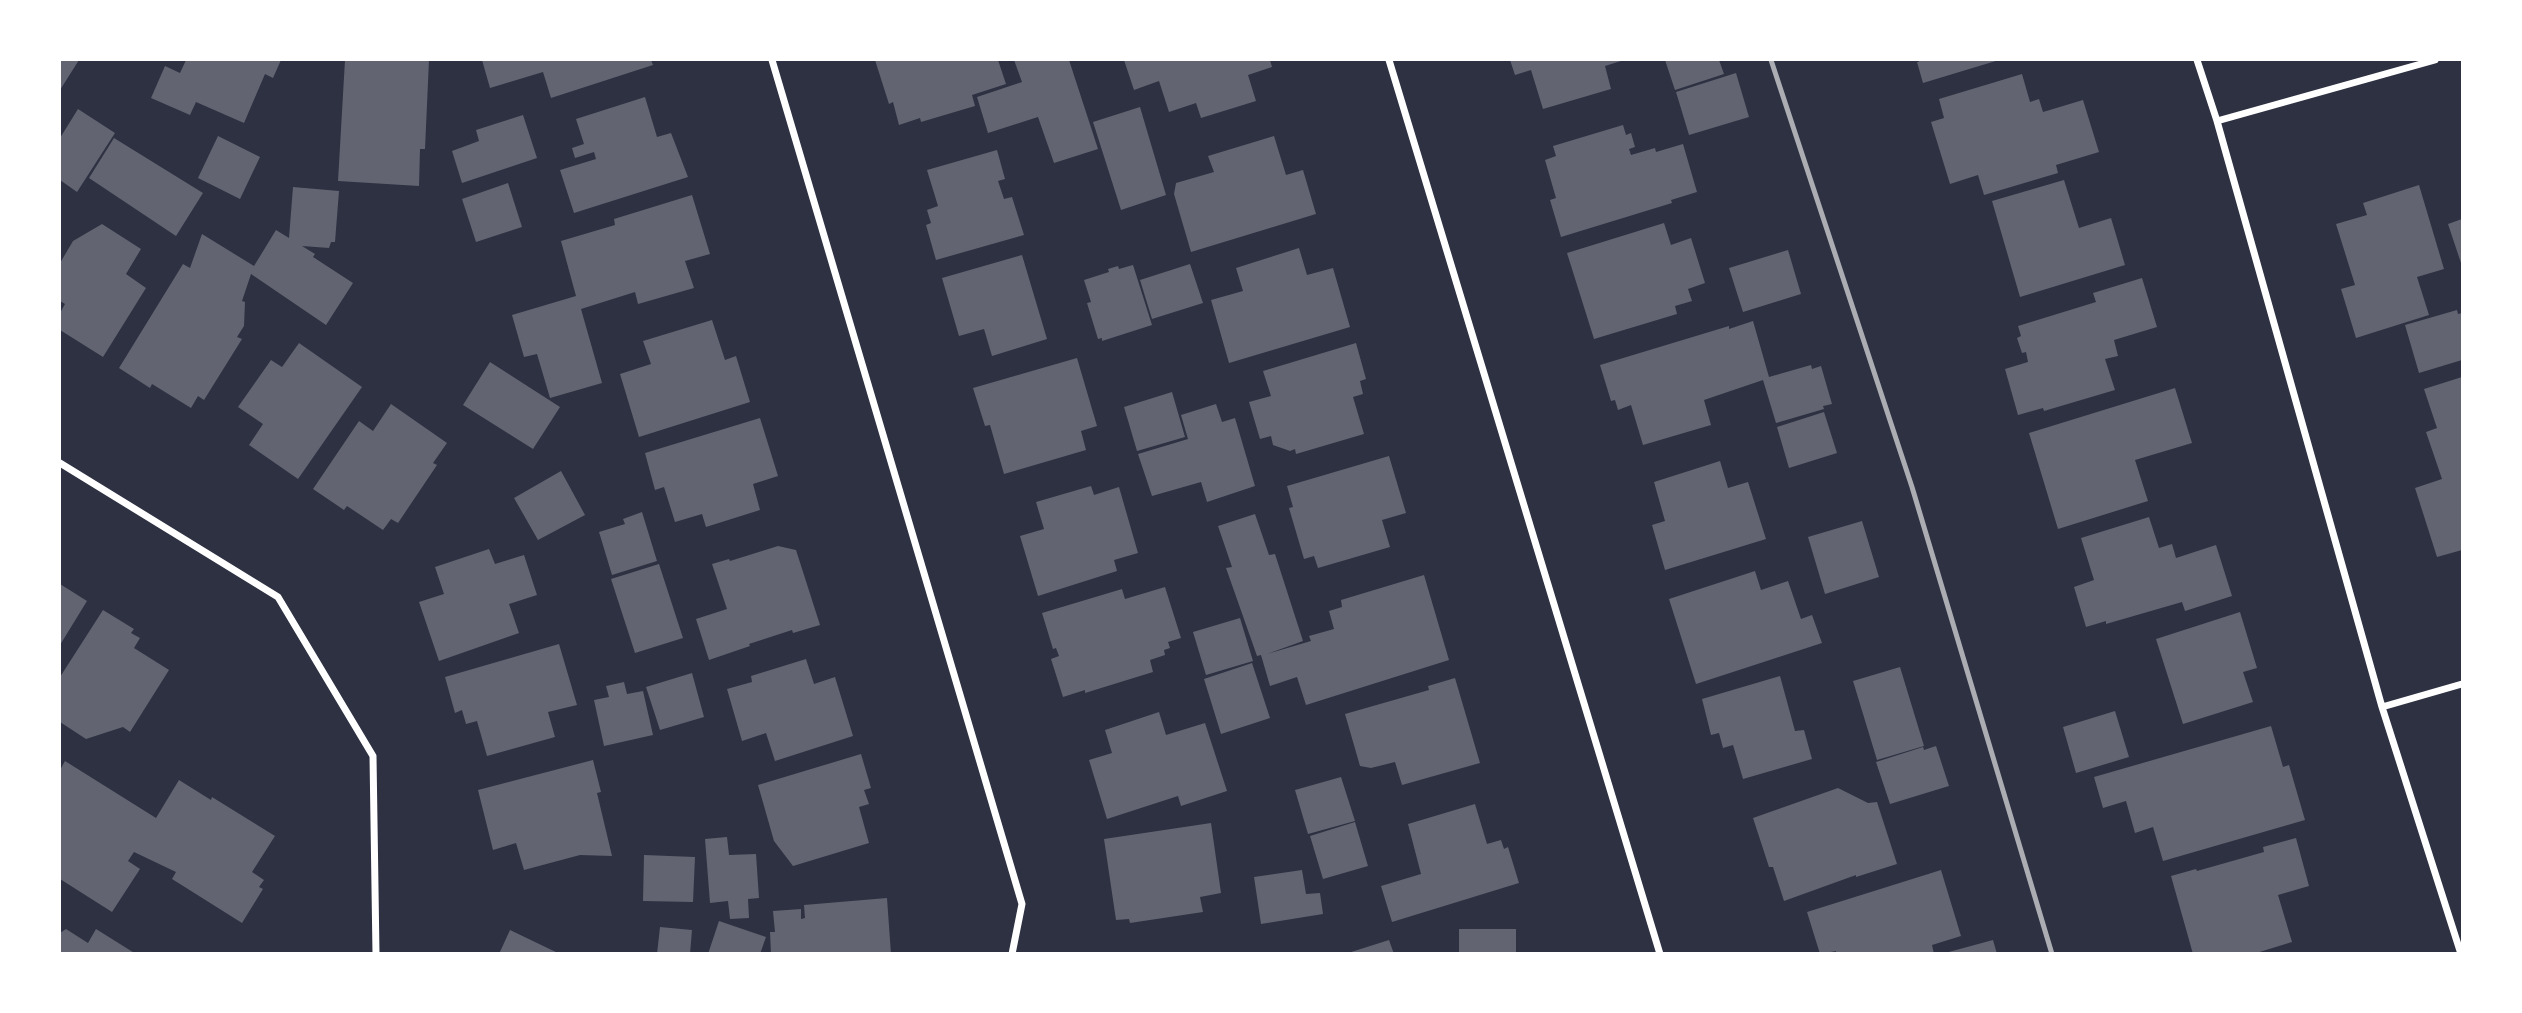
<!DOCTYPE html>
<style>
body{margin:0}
#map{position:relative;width:2522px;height:1013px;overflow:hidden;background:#2d3142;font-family:Karla,sans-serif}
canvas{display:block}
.frame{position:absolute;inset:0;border:61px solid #fff;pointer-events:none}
</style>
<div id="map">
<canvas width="2522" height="1013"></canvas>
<div class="frame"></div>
</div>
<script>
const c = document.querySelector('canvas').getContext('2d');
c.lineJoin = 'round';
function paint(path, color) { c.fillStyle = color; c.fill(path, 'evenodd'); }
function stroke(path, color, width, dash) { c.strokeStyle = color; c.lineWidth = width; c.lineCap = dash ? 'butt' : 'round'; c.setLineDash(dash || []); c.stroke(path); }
paint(new Path2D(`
 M 60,60 L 79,60 L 60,90 Z
 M 186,60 L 281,60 L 273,78 L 265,74 L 244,123 L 196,102 L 190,115 L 151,98 L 165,66 L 180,73 Z
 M 345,60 L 429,60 L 425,149 L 420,149 L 419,186 L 338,181 Z
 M 482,60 L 651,60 L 653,65 L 551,98 L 543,72 L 490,88 Z
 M 875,60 L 998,60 L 1006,84 L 972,95 L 975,106 L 921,122 L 920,118 L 899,125 L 893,102 L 889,104 Z
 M 1014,60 L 1069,60 L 1098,149 L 1054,163 L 1038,117 L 988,133 L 977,97 L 1022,82 Z
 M 1124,60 L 1270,60 L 1272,67 L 1248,75 L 1256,101 L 1201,118 L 1196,103 L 1169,112 L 1159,81 L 1134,90 Z
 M 1510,60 L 1624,60 L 1605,66 L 1611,89 L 1543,109 L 1531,70 L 1515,75 Z
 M 1665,60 L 1719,60 L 1724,74 L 1675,90 Z
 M 1918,60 L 1999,60 L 1923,83 L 1917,62 L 1919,62 Z
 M 1736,73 L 1749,117 L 1689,135 L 1676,92 Z
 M 2022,74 L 2030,102 L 2039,99 L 2043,112 L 2083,100 L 2099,152 L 2056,165 L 2058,173 L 1984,195 L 1978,175 L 1950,184 L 1931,122 L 1944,118 L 1939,99 Z
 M 645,97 L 657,137 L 671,133 L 688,177 L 574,213 L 560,170 L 596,159 L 594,152 L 575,158 L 572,148 L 584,144 L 576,119 Z
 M 1140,107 L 1166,195 L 1121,210 L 1093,122 Z
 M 78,109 L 115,133 L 77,192 L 60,180 L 60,138 Z
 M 523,115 L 537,158 L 462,183 L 452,151 L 479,141 L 476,130 Z
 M 1623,125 L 1626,135 L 1631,133 L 1635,147 L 1629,149 L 1631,155 L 1655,148 L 1656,152 L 1683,144 L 1697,192 L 1671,200 L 1672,203 L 1561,237 L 1550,200 L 1556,198 L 1545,160 L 1556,156 L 1553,146 Z
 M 218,136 L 260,157 L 240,199 L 198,178 Z
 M 1274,136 L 1286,175 L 1303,170 L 1316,214 L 1191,252 L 1174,194 L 1176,183 L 1214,172 L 1208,156 Z
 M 114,138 L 203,193 L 176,236 L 89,178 Z
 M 997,150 L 1005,179 L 998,181 L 1004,199 L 1012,197 L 1024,235 L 936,260 L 926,225 L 931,223 L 927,210 L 938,206 L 927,170 Z
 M 2064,180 L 2079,228 L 2111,218 L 2125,265 L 2020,297 L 1992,201 Z
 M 508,183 L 522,227 L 476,242 L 462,199 Z
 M 2419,185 L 2444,269 L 2417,277 L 2429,315 L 2356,338 L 2341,289 L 2355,285 L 2336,224 L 2367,215 L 2363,203 Z
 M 293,187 L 339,191 L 335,242 L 331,242 L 329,248 L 302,246 L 315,254 L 313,257 L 353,283 L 326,325 L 251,274 L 242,301 L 245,302 L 244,326 L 237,337 L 242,339 L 204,400 L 198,396 L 191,408 L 152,384 L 150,388 L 119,368 L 183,264 L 190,268 L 202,234 L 254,266 L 276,230 L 289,238 Z
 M 692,195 L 710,254 L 685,261 L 694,288 L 638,304 L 635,292 L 581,309 L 602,383 L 550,398 L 537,354 L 524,357 L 512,315 L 576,296 L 561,241 L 615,225 L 614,219 Z
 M 2462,219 L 2462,266 L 2448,224 Z
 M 1664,223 L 1671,245 L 1691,238 L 1705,283 L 1688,289 L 1692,301 L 1675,306 L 1677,314 L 1594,339 L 1567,253 Z
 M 102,224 L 141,249 L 126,274 L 146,288 L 103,357 L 60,330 L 60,313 L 65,304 L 60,301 L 60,263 L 73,241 Z
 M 1299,248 L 1307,275 L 1333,268 L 1350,327 L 1229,363 L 1211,300 L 1243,291 L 1236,268 Z
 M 1788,250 L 1801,294 L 1743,312 L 1729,268 Z
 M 1022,255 L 1047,339 L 992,356 L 984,329 L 959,336 L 942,278 Z
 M 1190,264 L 1203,303 L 1152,319 L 1140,280 Z
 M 1133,265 L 1152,325 L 1102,341 L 1102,338 L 1098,339 L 1087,303 L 1091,302 L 1084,280 L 1109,272 L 1108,269 L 1118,266 L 1119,269 Z
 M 2142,278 L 2157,327 L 2114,340 L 2118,356 L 2105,359 L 2115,390 L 2044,411 L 2043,408 L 2018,415 L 2005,369 L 2028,362 L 2026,352 L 2022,353 L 2017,338 L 2021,336 L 2018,326 L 2096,302 L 2093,293 Z
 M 2457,310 L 2458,314 L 2462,313 L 2462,360 L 2419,373 L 2405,325 Z
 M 712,320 L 725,360 L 736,356 L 750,402 L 639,437 L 620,374 L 651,364 L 643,341 Z
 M 1753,321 L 1769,377 L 1811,365 L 1812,369 L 1821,366 L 1832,404 L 1823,406 L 1824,409 L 1776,423 L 1763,380 L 1704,400 L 1711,425 L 1643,445 L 1631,405 L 1618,410 L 1615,400 L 1611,401 L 1600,365 L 1729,326 L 1729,329 Z
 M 299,343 L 362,387 L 298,479 L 249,445 L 263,424 L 238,407 L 271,360 L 282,367 Z
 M 1356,343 L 1366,379 L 1360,381 L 1363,394 L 1353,397 L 1364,434 L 1296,454 L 1295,449 L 1290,451 L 1273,445 L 1271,436 L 1260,439 L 1249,402 L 1271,396 L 1263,371 Z
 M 1077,358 L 1097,426 L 1081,431 L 1086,450 L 1004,474 L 990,425 L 985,426 L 973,388 Z
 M 490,362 L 560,407 L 533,449 L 463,405 Z
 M 2462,377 L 2462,550 L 2437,557 L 2415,488 L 2442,479 L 2426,432 L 2437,428 L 2424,389 Z
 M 2175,388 L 2192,443 L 2135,460 L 2148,501 L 2058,529 L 2029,433 Z
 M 1172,392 L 1185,437 L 1137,451 L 1124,407 Z
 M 391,404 L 447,443 L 433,463 L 437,465 L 398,523 L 391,519 L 383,530 L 347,506 L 344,510 L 313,489 L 359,421 L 373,431 Z
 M 1216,404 L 1222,422 L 1235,418 L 1255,486 L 1207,502 L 1201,482 L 1152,496 L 1138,454 L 1188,439 L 1181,415 Z
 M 1824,412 L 1837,453 L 1789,468 L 1777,427 Z
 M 760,418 L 778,476 L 753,484 L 760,510 L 706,527 L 702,514 L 675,522 L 664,487 L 655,490 L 645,453 Z
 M 1389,456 L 1406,513 L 1382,520 L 1390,547 L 1318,568 L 1314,556 L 1304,559 L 1289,508 L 1293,507 L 1287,486 Z
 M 1720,461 L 1728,488 L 1748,482 L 1766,539 L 1665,570 L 1652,525 L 1665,521 L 1654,482 Z
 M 561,471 L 585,515 L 538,540 L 514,498 Z
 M 1091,486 L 1094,495 L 1119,487 L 1138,553 L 1114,560 L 1117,571 L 1038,596 L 1020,536 L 1044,529 L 1036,502 Z
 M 642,512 L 657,561 L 612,575 L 599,532 L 625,524 L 623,519 Z
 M 1255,514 L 1269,555 L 1275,554 L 1303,641 L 1267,654 L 1311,641 L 1309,636 L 1334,629 L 1329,611 L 1342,607 L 1341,600 L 1424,575 L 1449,660 L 1306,705 L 1297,677 L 1270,686 L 1261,655 L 1257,656 L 1226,568 L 1232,567 L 1218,526 Z
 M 2149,517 L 2159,548 L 2172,544 L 2176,558 L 2216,545 L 2232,596 L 2185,611 L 2182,602 L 2106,624 L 2106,621 L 2086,627 L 2074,587 L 2094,580 L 2081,538 Z
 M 1862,521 L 1879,577 L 1825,594 L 1808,537 Z
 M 778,546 L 796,550 L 820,625 L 793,633 L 792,630 L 749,644 L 750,646 L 709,660 L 696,619 L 727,609 L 712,564 L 729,559 L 730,561 Z
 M 489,549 L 495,564 L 524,555 L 537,595 L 509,604 L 519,633 L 439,661 L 419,602 L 444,594 L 435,567 Z
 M 659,564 L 683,638 L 635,653 L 611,579 Z
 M 1755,571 L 1761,590 L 1788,581 L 1801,619 L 1812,615 L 1822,643 L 1696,684 L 1669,599 Z
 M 60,584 L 87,601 L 60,645 Z
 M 1165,587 L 1181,638 L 1168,642 L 1170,648 L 1164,650 L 1165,655 L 1150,660 L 1153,672 L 1085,693 L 1085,690 L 1063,697 L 1051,659 L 1059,656 L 1056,648 L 1053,649 L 1042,613 L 1122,589 L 1125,599 Z
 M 103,610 L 134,629 L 131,633 L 140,638 L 134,648 L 169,670 L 130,732 L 123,727 L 86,739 L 60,722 L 60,677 Z
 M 2240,612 L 2257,668 L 2243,672 L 2253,702 L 2183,724 L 2156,639 Z
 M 1240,618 L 1253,661 L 1206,675 L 1193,632 Z
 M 559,644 L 577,705 L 548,712 L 555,737 L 487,756 L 477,721 L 466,724 L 462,710 L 455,713 L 445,677 Z
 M 806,659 L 814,684 L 835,677 L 853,736 L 775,761 L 766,733 L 742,741 L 727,689 L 752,682 L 751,676 Z
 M 1252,663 L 1270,718 L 1221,734 L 1204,679 Z
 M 1900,667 L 1924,746 L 1877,760 L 1853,681 Z
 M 692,673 L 704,717 L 660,730 L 646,687 Z
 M 1780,676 L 1795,731 L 1804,730 L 1812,759 L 1743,779 L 1733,745 L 1723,748 L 1719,733 L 1711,735 L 1702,699 Z
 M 1455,678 L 1480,763 L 1402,785 L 1395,762 L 1371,768 L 1360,766 L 1345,714 L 1429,690 L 1428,686 Z
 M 624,682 L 627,694 L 643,691 L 653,735 L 604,746 L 594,700 L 609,697 L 606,686 Z
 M 2115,711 L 2129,757 L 2076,773 L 2063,727 Z
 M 1159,712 L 1166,735 L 1205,723 L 1227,791 L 1181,806 L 1178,796 L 1107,819 L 1089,760 L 1112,753 L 1105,730 Z
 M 2271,726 L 2283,767 L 2289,765 L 2305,820 L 2163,861 L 2153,827 L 2135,833 L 2126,801 L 2103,808 L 2094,777 Z
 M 1936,746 L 1949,786 L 1890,804 L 1876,762 L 1923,747 L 1924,750 Z
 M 861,754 L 871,788 L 864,790 L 869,804 L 859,807 L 869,843 L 793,866 L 774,841 L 758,785 Z
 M 593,760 L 601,792 L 597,793 L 612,856 L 580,855 L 524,870 L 516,843 L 493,850 L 478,790 Z
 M 65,761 L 156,818 L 179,780 L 211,800 L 212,797 L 275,836 L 252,872 L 264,880 L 259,887 L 263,889 L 242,923 L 172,879 L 176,872 L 134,852 L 128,861 L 140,869 L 112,912 L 60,879 L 60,770 Z
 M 1341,777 L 1355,821 L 1308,834 L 1295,790 Z
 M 1838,788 L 1868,803 L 1877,802 L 1897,864 L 1856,877 L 1856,875 L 1784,901 L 1773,867 L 1769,867 L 1753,818 Z
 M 1475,804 L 1487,844 L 1501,840 L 1504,849 L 1508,847 L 1519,883 L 1392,922 L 1381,886 L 1421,874 L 1408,824 Z
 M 1355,822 L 1368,866 L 1323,879 L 1310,836 Z
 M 1211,823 L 1221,893 L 1200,897 L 1203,912 L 1130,923 L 1129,919 L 1116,920 L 1104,839 Z
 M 727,837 L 729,855 L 756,854 L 759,898 L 748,899 L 749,918 L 730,919 L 728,901 L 710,903 L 705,839 Z
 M 2296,838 L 2309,886 L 2278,895 L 2292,942 L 2253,954 L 2193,954 L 2171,876 L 2196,869 L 2197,871 L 2264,852 L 2263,847 Z
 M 644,855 L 695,857 L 693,902 L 643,901 Z
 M 1302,870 L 1306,894 L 1320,893 L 1323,914 L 1261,924 L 1254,877 Z
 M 1941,870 L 1961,936 L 1932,945 L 1934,954 L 1836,954 L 1836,951 L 1820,954 L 1807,912 Z
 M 887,898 L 891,954 L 771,954 L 770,932 L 775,932 L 773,911 L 801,909 L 801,919 L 805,918 L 804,905 Z
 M 719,921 L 766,937 L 760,954 L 708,954 Z
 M 660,927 L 692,930 L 690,954 L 657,954 Z
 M 66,929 L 88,943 L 96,929 L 136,954 L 60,954 L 60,933 Z
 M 1459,929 L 1516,929 L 1516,954 L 1459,954 Z
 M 510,930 L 560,954 L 499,954 Z
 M 1389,940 L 1394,954 L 1348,954 L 1348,953 Z
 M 1993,940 L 1997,954 L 1945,954 L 1945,953 Z`), '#626471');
stroke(new Path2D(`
 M 772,60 L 1022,904 L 1012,954
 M 1389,60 L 1660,954
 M 2197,60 L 2217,121 L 2382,707 L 2461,954
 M 2217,121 L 2435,60
 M 60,463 L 278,597 L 373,756 L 376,954
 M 2382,707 L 2462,684`), '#fff', 7);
stroke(new Path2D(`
 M 1771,60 L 1912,487 L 2052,954`), '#abadb3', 5);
</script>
